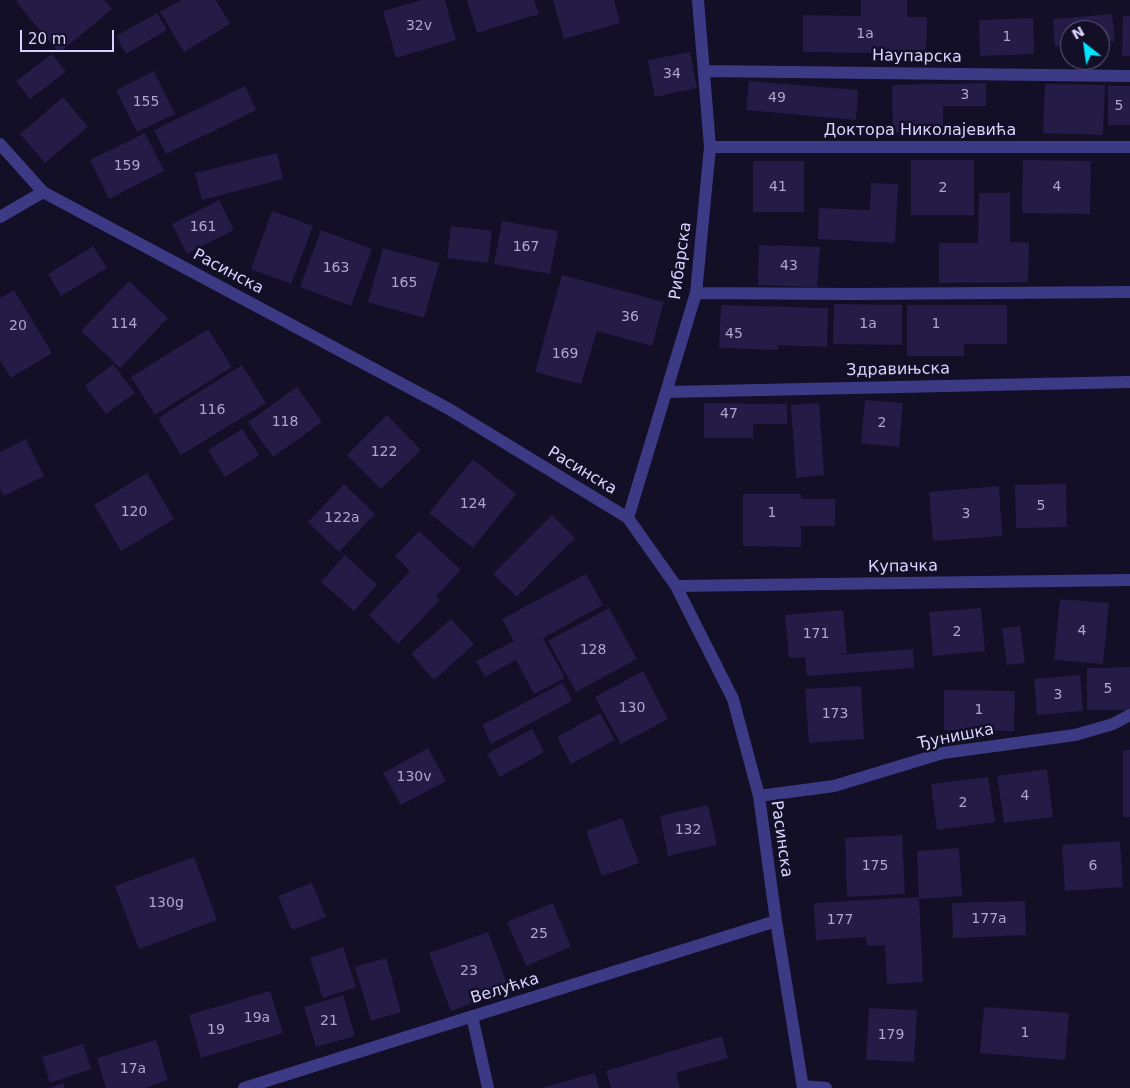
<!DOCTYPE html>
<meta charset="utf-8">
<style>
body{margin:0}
#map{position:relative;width:1130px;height:1088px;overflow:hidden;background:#130f26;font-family:"DejaVu Sans",sans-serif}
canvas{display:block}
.north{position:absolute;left:1060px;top:20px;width:50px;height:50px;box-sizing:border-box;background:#130f26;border:1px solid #625e7d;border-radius:50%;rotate:330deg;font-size:14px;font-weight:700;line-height:20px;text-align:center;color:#d9d4ff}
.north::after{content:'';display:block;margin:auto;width:18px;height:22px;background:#00e5ff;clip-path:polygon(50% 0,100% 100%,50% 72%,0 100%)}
.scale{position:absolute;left:20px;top:30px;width:94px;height:22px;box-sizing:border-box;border:2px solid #d9d4ff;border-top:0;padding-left:6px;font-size:15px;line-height:18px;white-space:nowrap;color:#d9d4ff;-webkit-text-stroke:4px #130f26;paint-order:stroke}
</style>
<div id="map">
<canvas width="1130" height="1088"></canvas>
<div class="north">N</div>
<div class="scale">20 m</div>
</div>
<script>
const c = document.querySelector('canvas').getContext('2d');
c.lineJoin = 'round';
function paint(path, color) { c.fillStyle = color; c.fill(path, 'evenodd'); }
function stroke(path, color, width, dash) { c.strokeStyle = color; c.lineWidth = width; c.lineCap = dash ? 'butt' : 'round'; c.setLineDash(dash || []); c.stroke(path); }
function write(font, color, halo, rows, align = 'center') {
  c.font = font + ' "DejaVu Sans",sans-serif'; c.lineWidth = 5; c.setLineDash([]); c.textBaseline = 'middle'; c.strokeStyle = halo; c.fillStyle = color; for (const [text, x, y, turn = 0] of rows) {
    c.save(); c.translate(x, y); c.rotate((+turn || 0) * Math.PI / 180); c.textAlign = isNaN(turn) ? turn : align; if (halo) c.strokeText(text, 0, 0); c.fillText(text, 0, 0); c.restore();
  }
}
paint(new Path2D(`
 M 18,0 L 104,0 L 112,9 L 59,53 L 16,2 Z
 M 181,0 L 216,0 L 230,24 L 184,52 L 160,12 Z
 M 422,0 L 445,0 L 456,40 L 396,58 L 383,11 Z
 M 467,0 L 534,0 L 539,14 L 477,33 Z
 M 553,0 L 614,0 L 620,23 L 564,39 Z
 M 861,0 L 907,0 L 907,17 L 927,17 L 926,54 L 803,52 L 803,15 L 861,16 Z
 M 157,13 L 167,30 L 126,54 L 116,36 Z
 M 1112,14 L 1115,41 L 1100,42 L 1100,30 L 1070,30 L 1070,45 L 1055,46 L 1053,19 Z
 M 1123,16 L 1130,16 L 1130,56 L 1122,56 Z
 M 1033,18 L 1034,54 L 980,56 L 979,20 Z
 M 690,52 L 697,88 L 655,97 L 648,60 Z
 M 52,54 L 66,72 L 30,99 L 16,81 Z
 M 154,71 L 175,114 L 137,132 L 116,90 Z
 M 749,81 L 858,90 L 856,120 L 746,110 Z
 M 986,83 L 986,106 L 943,106 L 943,132 L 893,133 L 892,85 Z
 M 1045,84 L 1105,85 L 1103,135 L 1043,133 Z
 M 245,86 L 256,110 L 166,154 L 154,130 Z
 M 1108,86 L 1130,86 L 1130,125 L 1108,125 Z
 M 63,97 L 88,127 L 45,163 L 20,134 Z
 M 145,133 L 164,171 L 109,199 L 90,160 Z
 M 277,153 L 283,179 L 202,200 L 195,173 Z
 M 911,160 L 974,160 L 974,215 L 911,215 Z
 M 1023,160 L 1091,161 L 1090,214 L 1022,213 Z
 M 753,161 L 804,161 L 804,212 L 753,212 Z
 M 871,183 L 898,184 L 895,243 L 818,239 L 819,208 L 870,210 Z
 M 979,193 L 1010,193 L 1010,242 L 1029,243 L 1028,282 L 939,283 L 939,243 L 978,243 Z
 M 219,200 L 234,230 L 187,254 L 172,224 Z
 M 272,211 L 313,226 L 291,284 L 251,269 Z
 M 502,221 L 558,231 L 550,274 L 494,264 Z
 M 451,226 L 492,231 L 488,263 L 447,258 Z
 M 321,230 L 372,249 L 351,306 L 300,287 Z
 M 759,245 L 820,247 L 817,287 L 758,285 Z
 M 93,246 L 107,268 L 61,296 L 48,274 Z
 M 383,248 L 439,263 L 424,318 L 368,302 Z
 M 562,275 L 664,302 L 652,346 L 597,331 L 581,384 L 535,372 Z
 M 129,281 L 168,318 L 120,368 L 81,331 Z
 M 14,290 L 52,353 L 11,378 L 0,360 L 0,298 Z
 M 834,304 L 902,305 L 902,345 L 833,344 Z
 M 721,305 L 828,308 L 827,347 L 778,345 L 778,350 L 719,348 Z
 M 907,305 L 1007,305 L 1007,344 L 964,344 L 964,356 L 907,356 Z
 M 208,329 L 232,367 L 155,415 L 131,377 Z
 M 113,364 L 135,393 L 106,414 L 85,386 Z
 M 242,365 L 266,403 L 181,455 L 158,418 Z
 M 297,387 L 322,422 L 273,457 L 248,422 Z
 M 865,400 L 903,403 L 899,447 L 861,443 Z
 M 704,403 L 787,404 L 787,424 L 753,424 L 753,438 L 704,438 Z
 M 819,403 L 824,475 L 796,478 L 791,405 Z
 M 387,415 L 421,450 L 381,489 L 347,455 Z
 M 242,429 L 259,455 L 225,477 L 208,450 Z
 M 26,439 L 44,476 L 4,496 L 0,489 L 0,452 Z
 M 473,459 L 516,494 L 473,548 L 429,513 Z
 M 147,473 L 174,519 L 121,551 L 94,505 Z
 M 344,484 L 375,514 L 339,552 L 308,522 Z
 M 1066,484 L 1067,527 L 1016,528 L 1015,485 Z
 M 999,486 L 1002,536 L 933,541 L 929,492 Z
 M 743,494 L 801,494 L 801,499 L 835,499 L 835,526 L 801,526 L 801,547 L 743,546 Z
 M 552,515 L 575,538 L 517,597 L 493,574 Z
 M 419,531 L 461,570 L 436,596 L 440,600 L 398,644 L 369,615 L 410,571 L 395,556 Z
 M 345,555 L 377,585 L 354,611 L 321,582 Z
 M 586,574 L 603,605 L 543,638 L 565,678 L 534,694 L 516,660 L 485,677 L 476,661 L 514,641 L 502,619 Z
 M 1060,599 L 1109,603 L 1103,664 L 1054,660 Z
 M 609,608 L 637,659 L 576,692 L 548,641 Z
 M 981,608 L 985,651 L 933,656 L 929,612 Z
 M 843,610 L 847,653 L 838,655 L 913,649 L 914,668 L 807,676 L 805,657 L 789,658 L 785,615 Z
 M 451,619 L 474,644 L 434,680 L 411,654 Z
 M 1020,626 L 1025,663 L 1007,665 L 1002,628 Z
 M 1130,667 L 1130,710 L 1087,710 L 1087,668 Z
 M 643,671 L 668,719 L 621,744 L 595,697 Z
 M 1080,675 L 1083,711 L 1037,715 L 1034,679 Z
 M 563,683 L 572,701 L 491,744 L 482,725 Z
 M 861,686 L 864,739 L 809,743 L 805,689 Z
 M 944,690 L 1015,691 L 1014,731 L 944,730 Z
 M 600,713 L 615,740 L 571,764 L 557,737 Z
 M 532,729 L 544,752 L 500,777 L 487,754 Z
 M 428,748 L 446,781 L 401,805 L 383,773 Z
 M 1123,750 L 1130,750 L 1130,817 L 1123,817 Z
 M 1047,769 L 1053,817 L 1004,823 L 997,776 Z
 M 988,777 L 995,822 L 937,830 L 931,784 Z
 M 708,805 L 717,845 L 668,856 L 660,816 Z
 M 622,818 L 639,863 L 602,876 L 586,831 Z
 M 902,835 L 905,894 L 847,897 L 845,838 Z
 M 1120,841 L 1123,887 L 1065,891 L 1062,845 Z
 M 959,848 L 962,896 L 919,899 L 917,851 Z
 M 194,857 L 217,920 L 139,949 L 115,886 Z
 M 312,883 L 326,917 L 292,930 L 278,896 Z
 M 919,897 L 923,982 L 887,984 L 885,945 L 867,946 L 866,937 L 816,940 L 814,903 Z
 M 1025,901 L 1026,935 L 953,938 L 952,903 Z
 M 553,903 L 571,947 L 526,966 L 507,922 Z
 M 488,932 L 509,989 L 451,1011 L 429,953 Z
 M 343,947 L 356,987 L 323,998 L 310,958 Z
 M 386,958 L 401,1012 L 371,1021 L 355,967 Z
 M 270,991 L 283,1033 L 201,1058 L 189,1015 Z
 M 343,995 L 355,1036 L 316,1047 L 304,1007 Z
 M 984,1007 L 1069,1013 L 1065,1060 L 980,1053 Z
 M 869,1008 L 917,1010 L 914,1062 L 866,1060 Z
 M 722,1036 L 728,1058 L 676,1073 L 680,1088 L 611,1088 L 606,1071 Z
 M 156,1040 L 168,1080 L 145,1088 L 106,1088 L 97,1058 Z
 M 83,1044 L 91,1069 L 50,1083 L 42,1057 Z
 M 595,1073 L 599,1088 L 545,1088 L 545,1087 Z
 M 63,1083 L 65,1088 L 49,1088 Z`), '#241b47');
stroke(new Path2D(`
 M 704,71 L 1130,76
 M 0,144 L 43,192 L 449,409 L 628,518 L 676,586 L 733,699 L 759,796 L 776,921 L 803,1088
 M 710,147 L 1130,147
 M 0,217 L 43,192
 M 696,293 L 853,294 L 1130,292
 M 667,392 L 1130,382
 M 628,518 L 696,293 L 710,147 L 698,0
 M 676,586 L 1130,580
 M 759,796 L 834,786 L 943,753 L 1075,735 L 1113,724 L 1130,715
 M 472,1016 L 488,1088
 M 803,1086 L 826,1088
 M 244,1088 L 776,921`), '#3d3a85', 12);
write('14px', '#aca6d1', null, [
 ["32v",419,26],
 ["1a",865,34],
 ["1",1007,37],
 ["34",672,74],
 ["3",965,95],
 ["49",777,98],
 ["155",146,102],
 ["5",1119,106],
 ["159",127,166],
 ["41",778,187],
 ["4",1057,187],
 ["2",943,188],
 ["161",203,227],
 ["167",526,247],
 ["43",789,266],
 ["163",336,268],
 ["165",404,283],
 ["36",630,317],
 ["114",124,324],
 ["1a",868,324],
 ["1",936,324],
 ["20",18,326],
 ["45",734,334],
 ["169",565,354],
 ["116",212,410],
 ["47",729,414],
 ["118",285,422],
 ["2",882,423],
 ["122",384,452],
 ["124",473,504],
 ["5",1041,506],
 ["120",134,512],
 ["1",772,513],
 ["3",966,514],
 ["122a",342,518],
 ["4",1082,631],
 ["2",957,632],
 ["171",816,634],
 ["128",593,650],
 ["5",1108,689],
 ["3",1058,695],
 ["130",632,708],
 ["1",979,710],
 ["173",835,714],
 ["130v",414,777],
 ["4",1025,796],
 ["2",963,803],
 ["132",688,830],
 ["175",875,866],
 ["6",1093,866],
 ["130g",166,903],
 ["177a",989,919],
 ["177",840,920],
 ["25",539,934],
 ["23",469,971],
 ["19a",257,1018],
 ["21",329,1021],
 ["19",216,1030],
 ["1",1025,1033],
 ["179",891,1035],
 ["17a",133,1069]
]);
write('16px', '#d9d4ff', '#130f26', [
 ["Наупарска",917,57,1],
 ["Доктора Николајевића",920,131],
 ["Рибарска",681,261,-82],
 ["Расинска",228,272,28],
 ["Здравињска",898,370,-1],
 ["Расинска",582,471,31],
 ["Купачка",903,567,-1],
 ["Ђунишка",956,737,-11],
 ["Расинска",781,839,82],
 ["Велућка",505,989,-17]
]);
</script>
